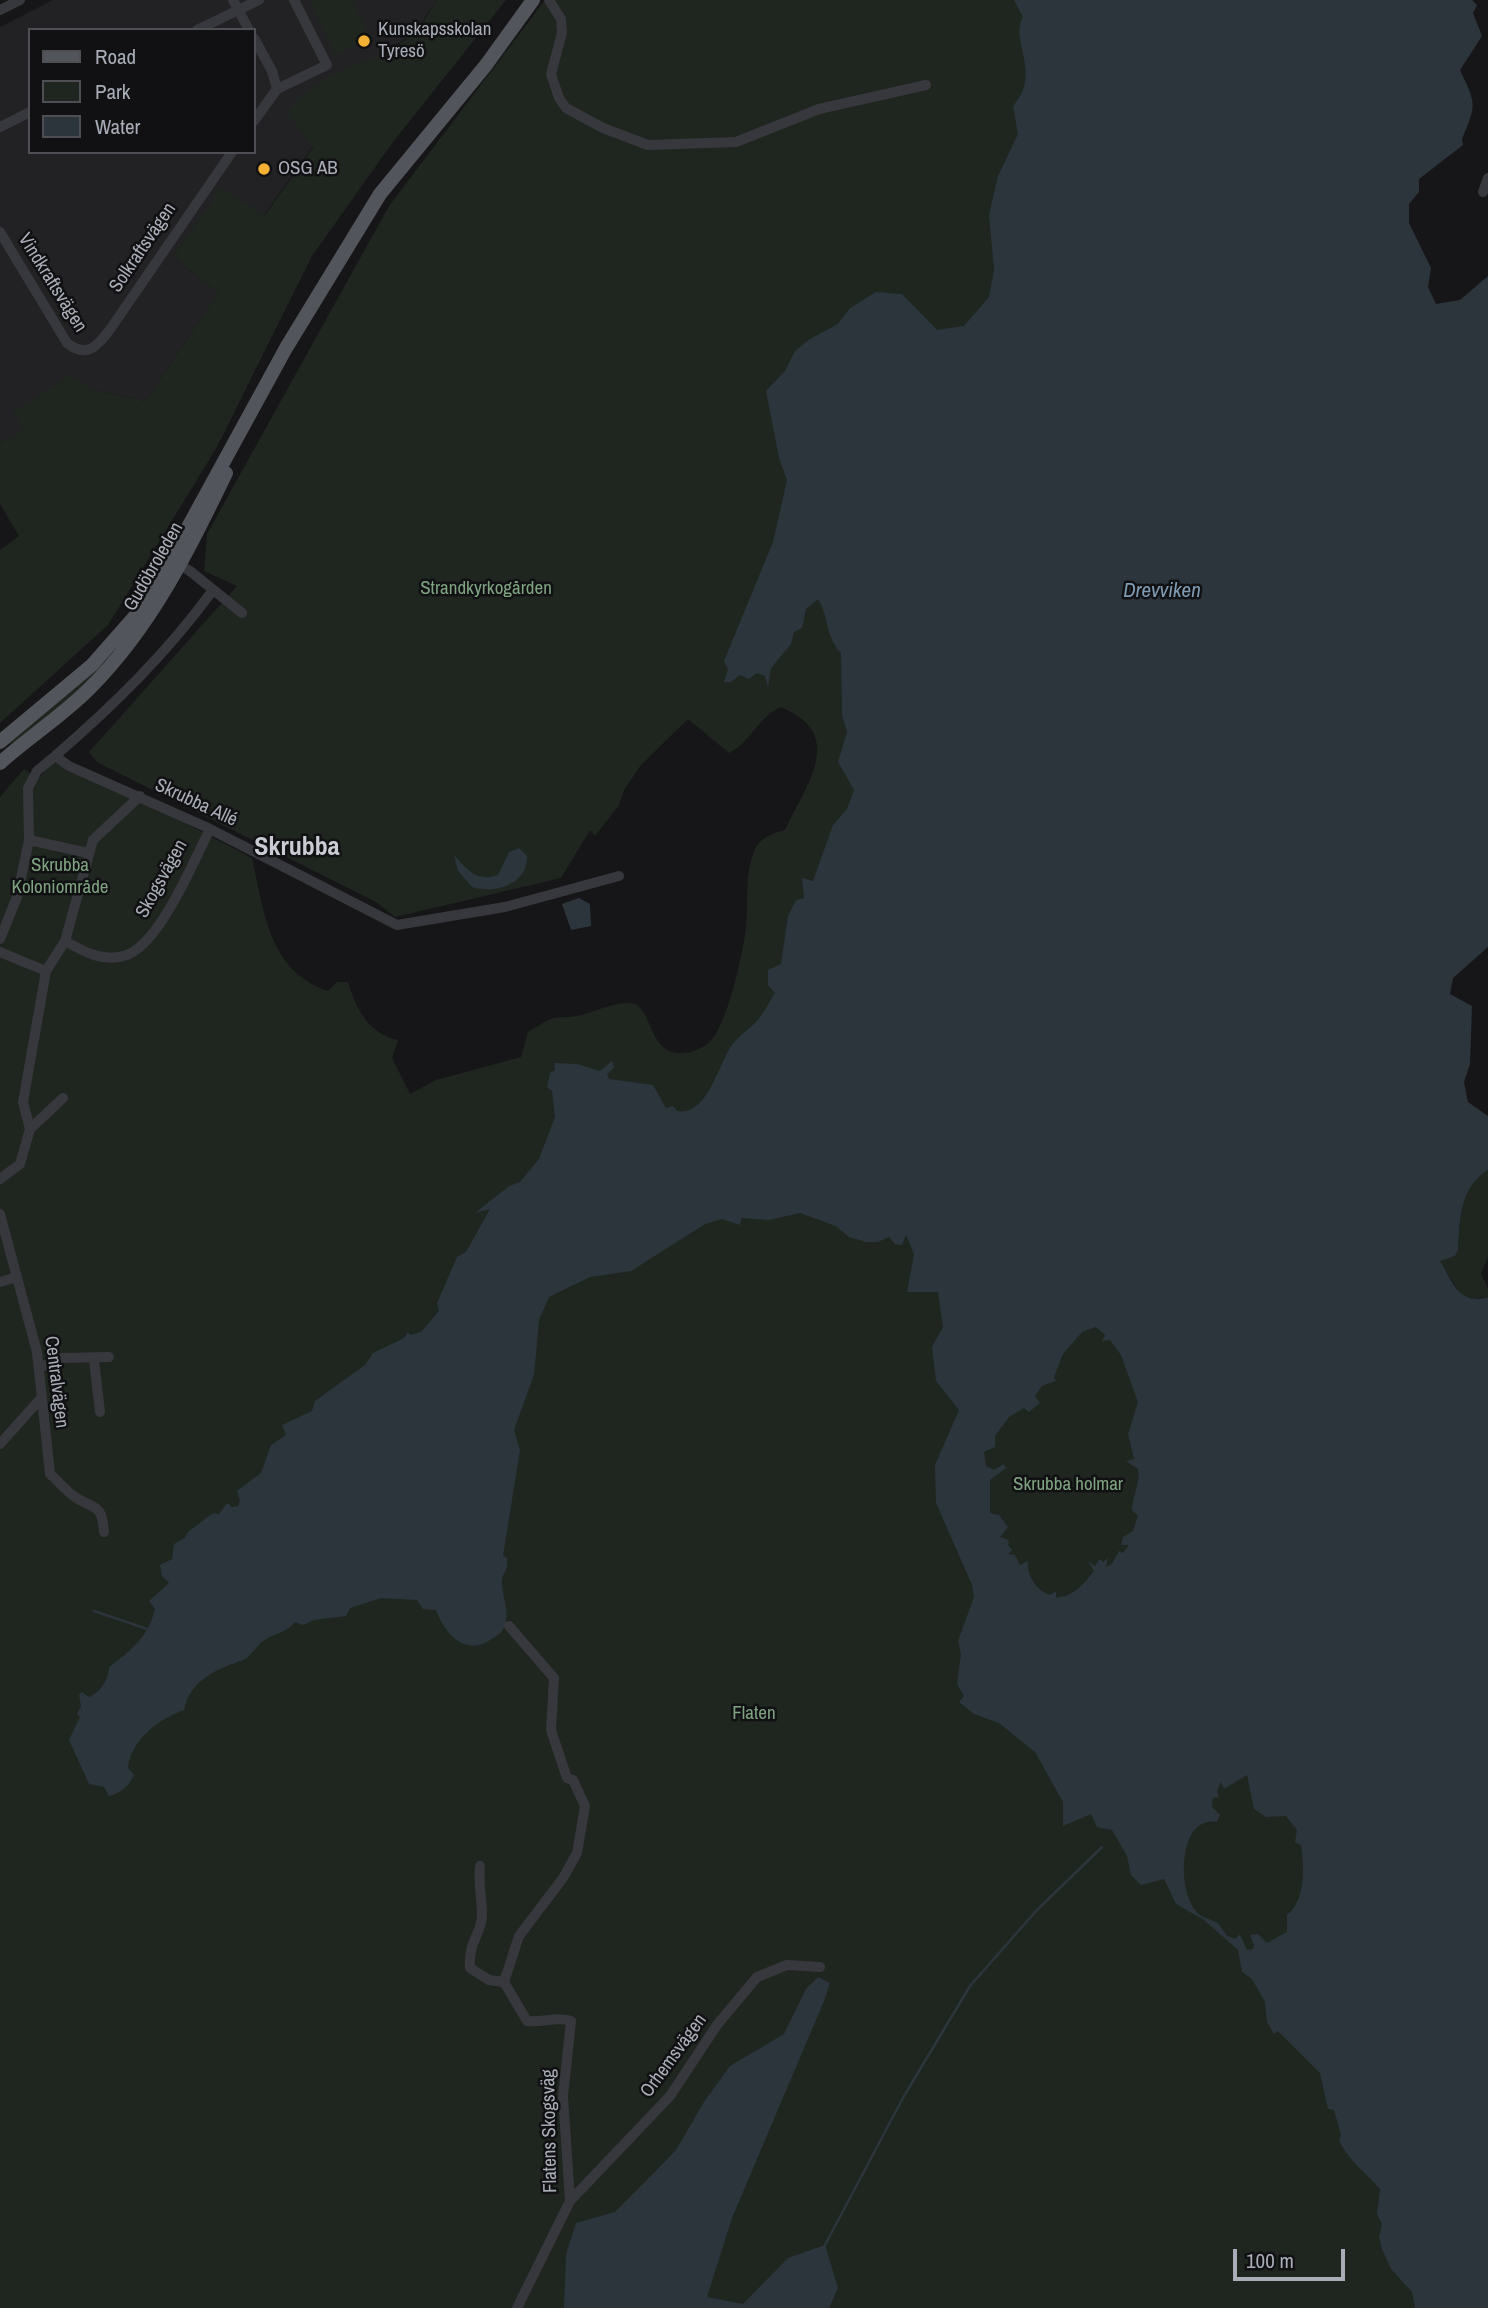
<!DOCTYPE html>
<meta charset="utf-8">
<style>
body{margin:0}
#map{position:relative;width:1488px;height:2308px;overflow:hidden;background:#161618;font-family:"Archivo Narrow",sans-serif}
canvas{display:block}
.legend{position:absolute;left:28px;top:28px;width:228px;height:126px;box-sizing:border-box;background:#111113;border:2px solid #4d4f55;margin:0;padding:9px 12px;list-style:none;font-size:21px;color:#a8adb8}
.legend li{display:flex;align-items:center;gap:14px;height:35px}
.legend b{width:35px;border:2px solid #4d4f55}
.scale{position:absolute;left:1233px;top:2249px;width:112px;height:32px;box-sizing:border-box;border:4px solid #a8adb8;border-top:0;padding-left:9px;font-size:21px;line-height:24px;white-space:nowrap;color:#a8adb8;-webkit-text-stroke:5px #111113;paint-order:stroke}
</style>
<div id="map">
<canvas width="1488" height="2308"></canvas>
<ul class="legend">
<li><b style="height:9px;background:#53555c"></b>Road</li>
<li><b style="height:19px;background:#1e261f"></b>Park</li>
<li><b style="height:19px;background:#2c353c"></b>Water</li>
</ul>
<div class="scale">100 m</div>
</div>
<script>
const c = document.querySelector('canvas').getContext('2d');
c.lineJoin = 'round';
function paint(path, color) { c.fillStyle = color; c.fill(path, 'evenodd'); }
function stroke(path, color, width, dash) { c.strokeStyle = color; c.lineWidth = width; c.lineCap = dash ? 'butt' : 'round'; c.setLineDash(dash || []); c.stroke(path); }
function write(font, color, halo, rows, align = 'center') {
  c.font = font + ' "Archivo Narrow",sans-serif'; c.lineWidth = 5; c.setLineDash([]); c.textBaseline = 'middle'; c.strokeStyle = halo; c.fillStyle = color; for (const [text, x, y, turn = 0] of rows) {
    c.save(); c.translate(x, y); c.rotate((+turn || 0) * Math.PI / 180); c.textAlign = isNaN(turn) ? turn : align; if (halo) c.strokeText(text, 0, 0); c.fillText(text, 0, 0); c.restore();
  }
}
paint(new Path2D(`
 M 53,0 L 436,0 L 416,32 L 288,113 L 313,146 L 264,215 L 221,189 L 173,257 L 219,293 L 145,401 L 95,390 L 13,412 L 24,430 L 0,443 L 0,27 ZM 30,30 L 254,30 L 254,152 L 30,152 Z`), '#222225');
paint(new Path2D(`
 M 309,0 L 352,0 L 370,37 L 336,55 Z
 M 436,0 L 506,0 L 393,142 L 312,256 L 217,447 L 108,625 L 0,723 L 0,550 L 19,536 L 0,504 L 0,443 L 23,430 L 13,412 L 69,375 L 95,390 L 145,401 L 219,293 L 173,257 L 221,188 L 265,215 L 313,147 L 287,113 C 315,67 378,66 415,32 C 424,24 430,10 436,0 Z
 M 545,0 L 1161,0 L 1488,2308 L 0,2308 L 0,797 L 24,769 L 38,779 L 53,762 L 139,799 L 252,858 C 264,910 268,971 328,991 L 337,982 L 348,982 C 356,1009 369,1034 398,1040 L 392,1058 L 410,1094 L 436,1080 L 521,1057 L 528,1032 C 535,1028 543,1022 551,1019 C 559,1016 569,1018 577,1016 C 593,1013 619,999 634,1004 C 654,1009 648,1065 694,1051 C 703,1048 710,1043 715,1035 C 730,1011 742,957 746,928 C 749,902 744,874 755,849 C 759,839 775,832 785,830 C 806,785 848,733 780,707 C 756,720 751,742 729,753 L 688,719 L 641,765 L 624,790 L 619,805 L 595,836 L 590,830 L 561,878 L 395,917 L 376,902 L 97,762 L 89,752 L 237,586 L 204,571 L 207,534 L 389,206 Z
 M 125,640 L 90,682 L 16,742 L 3,746 L 102,664 Z
 M 1488,1170 L 1488,1257 L 1481,1274 L 1488,1288 L 1488,1297 L 1468,1300 L 1461,1295 L 1439,1260 L 1455,1256 L 1458,1251 C 1460,1220 1459,1188 1488,1170 Z`), '#1e261f');
paint(new Path2D(`
 M 1014,0 L 1472,0 L 1477,5 L 1473,13 L 1482,36 L 1460,70 C 1476,104 1477,104 1462,139 L 1463,145 L 1419,179 L 1419,192 L 1409,204 L 1409,223 L 1431,268 L 1428,287 L 1436,304 L 1460,300 L 1488,276 L 1488,947 L 1453,978 L 1450,994 L 1472,1006 L 1470,1064 L 1464,1082 L 1468,1102 L 1488,1116 L 1488,1170 C 1459,1188 1460,1220 1458,1251 L 1455,1256 L 1440,1261 C 1453,1282 1459,1306 1488,1297 L 1488,2308 L 1415,2308 L 1412,2292 L 1391,2269 L 1382,2249 L 1379,2237 L 1382,2224 L 1377,2214 L 1380,2189 C 1363,2170 1352,2164 1339,2141 L 1341,2135 L 1334,2110 L 1328,2109 L 1320,2073 L 1278,2031 L 1274,2034 L 1267,2022 L 1265,2002 L 1252,1979 L 1242,1972 L 1238,1950 L 1204,1920 L 1176,1904 L 1164,1879 L 1141,1885 L 1131,1875 L 1127,1856 L 1112,1830 L 1097,1827 L 1091,1814 L 1063,1826 L 1063,1802 L 1035,1752 L 999,1723 L 974,1714 L 959,1702 L 964,1696 L 957,1684 L 961,1654 L 958,1641 L 974,1597 L 972,1585 L 936,1503 L 935,1465 L 959,1410 L 936,1381 L 932,1347 L 943,1327 L 938,1292 L 907,1292 L 914,1254 L 906,1235 L 902,1245 L 895,1244 L 889,1237 L 878,1242 L 866,1242 L 849,1237 L 836,1226 L 800,1213 L 769,1220 L 741,1218 L 740,1225 L 722,1219 L 705,1224 L 631,1271 L 590,1277 L 549,1297 L 539,1320 L 534,1375 L 514,1430 L 520,1450 L 503,1556 L 507,1558 C 509,1572 501,1573 502,1583 C 502,1598 511,1612 504,1627 C 502,1633 498,1635 493,1638 C 467,1658 445,1635 436,1610 L 423,1609 L 417,1600 L 381,1598 L 350,1608 L 346,1616 L 314,1620 L 303,1625 L 295,1622 C 285,1634 274,1633 263,1641 C 256,1646 252,1656 243,1660 C 218,1669 190,1679 184,1710 C 159,1719 131,1739 128,1768 L 134,1775 C 129,1786 121,1793 109,1796 L 104,1787 L 89,1784 L 69,1740 L 80,1717 L 77,1714 L 81,1706 L 79,1695 L 82,1692 L 89,1697 C 100,1693 109,1679 109,1667 C 131,1651 148,1637 155,1609 L 149,1601 L 169,1583 L 162,1576 L 160,1565 L 172,1559 L 174,1544 L 185,1538 L 188,1532 L 213,1513 L 219,1514 L 227,1503 L 232,1507 L 238,1506 L 240,1501 L 237,1491 L 261,1473 L 271,1445 L 286,1435 L 282,1425 L 312,1411 L 315,1401 L 365,1365 L 373,1353 L 404,1338 L 408,1332 L 410,1335 L 421,1332 L 439,1311 L 437,1303 L 457,1257 L 466,1252 L 490,1209 L 475,1213 L 509,1186 L 520,1182 L 539,1159 L 555,1117 L 552,1091 L 547,1087 L 550,1073 L 555,1070 L 554,1063 L 577,1064 L 600,1071 L 612,1061 L 614,1068 L 607,1074 L 609,1079 L 653,1085 L 666,1108 L 673,1106 L 677,1111 C 706,1117 718,1067 730,1048 C 736,1038 748,1030 757,1021 C 764,1013 769,1002 775,993 L 768,985 L 768,970 L 781,964 L 788,916 L 796,900 L 804,898 L 802,878 L 813,881 L 833,825 L 847,809 L 854,790 L 838,762 L 847,732 L 842,715 L 841,653 C 825,637 829,616 818,599 L 806,609 L 802,628 L 794,632 L 791,644 L 771,668 L 768,687 L 765,676 L 757,673 L 749,679 L 740,675 L 731,682 L 724,682 L 728,670 L 724,661 L 773,542 L 787,480 L 779,458 L 766,391 L 785,371 L 795,351 L 810,339 L 838,324 L 850,308 L 876,292 L 902,294 L 937,330 L 964,326 L 989,297 L 994,270 L 989,215 L 998,176 L 1018,134 L 1013,106 C 1043,73 1009,41 1023,17 ZM 1096,1327 L 1105,1335 L 1102,1341 L 1110,1340 L 1121,1355 L 1138,1402 L 1128,1434 L 1134,1459 L 1126,1461 L 1138,1469 C 1141,1483 1132,1496 1132,1510 L 1138,1516 L 1133,1531 L 1123,1537 L 1121,1545 L 1129,1545 L 1123,1553 L 1119,1551 L 1112,1564 L 1106,1567 L 1108,1558 L 1103,1562 L 1100,1559 L 1095,1566 L 1088,1561 L 1094,1571 C 1082,1586 1075,1595 1056,1598 L 1056,1591 L 1050,1595 C 1037,1591 1026,1575 1028,1561 L 1020,1565 L 1015,1555 L 1008,1554 L 1012,1550 L 1008,1545 L 1009,1540 L 1000,1537 L 1008,1527 L 999,1515 L 990,1513 L 990,1480 L 1006,1468 L 1004,1464 L 994,1470 L 986,1466 L 984,1452 L 995,1447 L 995,1436 L 1009,1417 L 1024,1408 L 1029,1412 L 1040,1403 L 1035,1396 L 1042,1386 L 1056,1381 L 1054,1377 L 1063,1354 L 1082,1332 ZM 1247,1775 L 1254,1809 L 1266,1817 L 1286,1816 L 1297,1830 L 1295,1842 L 1301,1845 C 1304,1867 1306,1900 1287,1915 L 1287,1932 L 1267,1943 L 1258,1934 L 1250,1935 L 1254,1945 L 1253,1949 L 1247,1950 L 1240,1934 L 1236,1939 L 1227,1936 L 1218,1923 C 1209,1918 1202,1919 1195,1910 C 1177,1887 1179,1815 1217,1822 L 1220,1815 L 1212,1807 L 1213,1798 L 1219,1797 L 1217,1791 L 1221,1782 L 1224,1789 Z
 M 519,848 L 527,856 C 528,885 494,894 472,887 L 458,871 L 454,855 C 467,869 477,883 498,875 L 509,852 Z
 M 579,898 L 590,904 L 591,926 L 571,930 L 562,904 Z
 M 818,1977 L 830,1983 L 824,2001 L 732,2218 L 707,2297 L 743,2304 L 788,2258 L 825,2245 L 838,2288 L 829,2308 L 564,2308 L 566,2254 L 576,2223 L 615,2212 L 646,2181 L 676,2150 L 704,2102 L 730,2066 L 784,2034 L 806,1989 Z`), '#2c353c');
stroke(new Path2D(`
 M 94,1611 L 150,1630
 M 825,2245 L 904,2096 L 970,1986 L 1036,1911 L 1102,1847`), '#2c353c', 2.5);
stroke(new Path2D(`
 M 233,0 L 249,30
 M 549,0 L 561,19 L 562,33 L 551,74 L 559,98 L 566,108 L 603,128 L 648,145 L 736,142 L 819,109 L 926,85
 M 0,10 L 20,0
 M 197,30 L 259,0
 M 254,38 L 272,71 L 277,89 L 254,121
 M 277,89 L 327,65 L 294,0
 M 0,127 L 30,112
 M 1483,192 L 1488,178
 M 0,232 L 67,343 C 87,359 98,346 111,328 L 232,152
 M 175,562 L 190,571 L 242,613
 M 213,590 C 167,653 114,705 55,756 L 69,766 L 206,827 L 397,925 L 505,907 L 619,876
 M 29,840 L 88,853
 M 0,939 L 17,897 L 29,840 L 28,788 L 37,771 L 55,756
 M 65,941 C 84,952 104,963 127,955 C 161,942 194,860 210,829
 M 0,952 L 46,971
 M 30,1129 L 23,1102 L 46,971 L 65,941 L 93,840 L 140,796
 M 0,1179 L 20,1164 L 30,1129 L 63,1098
 M 0,1214 L 37,1352 L 50,1474 C 58,1481 66,1491 75,1497 C 94,1510 102,1502 104,1532
 M 0,1282 L 17,1277
 M 94,1360 L 100,1412
 M 39,1368 L 61,1358 L 109,1357
 M 0,1444 L 42,1397
 M 509,1626 L 554,1678 L 551,1730 L 567,1778 L 573,1780 L 585,1806 L 577,1853 L 563,1878 L 519,1936 L 504,1982 L 527,2021 C 543,2023 556,2016 571,2021 L 563,2096 L 570,2201 L 517,2308
 M 480,1866 C 478,1884 482,1898 482,1915 C 482,1933 468,1941 470,1968 L 489,1980 L 504,1982
 M 570,2201 L 670,2096 L 717,2025 L 757,1977 L 787,1965 L 820,1967`), '#37383d', 10);
stroke(new Path2D(`
 M 0,742 L 92,665 L 136,615 L 170,560 L 286,348 L 380,194 L 486,65 L 533,0
 M 0,763 C 29,737 62,716 90,688 C 151,627 189,550 226,473`), '#53555c', 14);
for (const [x, y, r, color] of [
 [364,41,7,"#f2b134"],
 [264,169,7,"#f2b134"]
]) { const dot = new Path2D(); dot.arc(x, y, r, 0, 2 * Math.PI); c.fillStyle = color; c.fill(dot); stroke(dot, '#111113', 2.5); }
write('19px', '#a8adb8', '#111113', [
 ["Kunskapsskolan",378,30],
 ["Tyresö",378,52],
 ["OSG AB",278,169]
], 'left');
write('19px', '#a8adb8', '#111113', [
 ["Solkraftsvägen",143,248,-56],
 ["Vindkraftsvägen",52,283,58],
 ["Gudöbroleden",154,567,-60],
 ["Skrubba Allé",196,803,25],
 ["Skogsvägen",162,879,-61],
 ["Centralvägen",56,1382,83],
 ["Orhemsvägen",674,2056,-54],
 ["Flatens Skogsväg",550,2131,-91]
]);
write('19px', '#7fa381', '#111113', [
 ["Strandkyrkogården",486,589],
 ["Skrubba",60,866],
 ["Koloniområde",60,888],
 ["Skrubba holmar",1068,1485],
 ["Flaten",754,1714]
]);
write('italic 21px', '#7f9bb3', '#111113', [
 ["Drevviken",1162,591]
]);
write('bold 26px', '#c9ccd4', '#111113', [
 ["Skrubba",297,848]
]);
</script>
